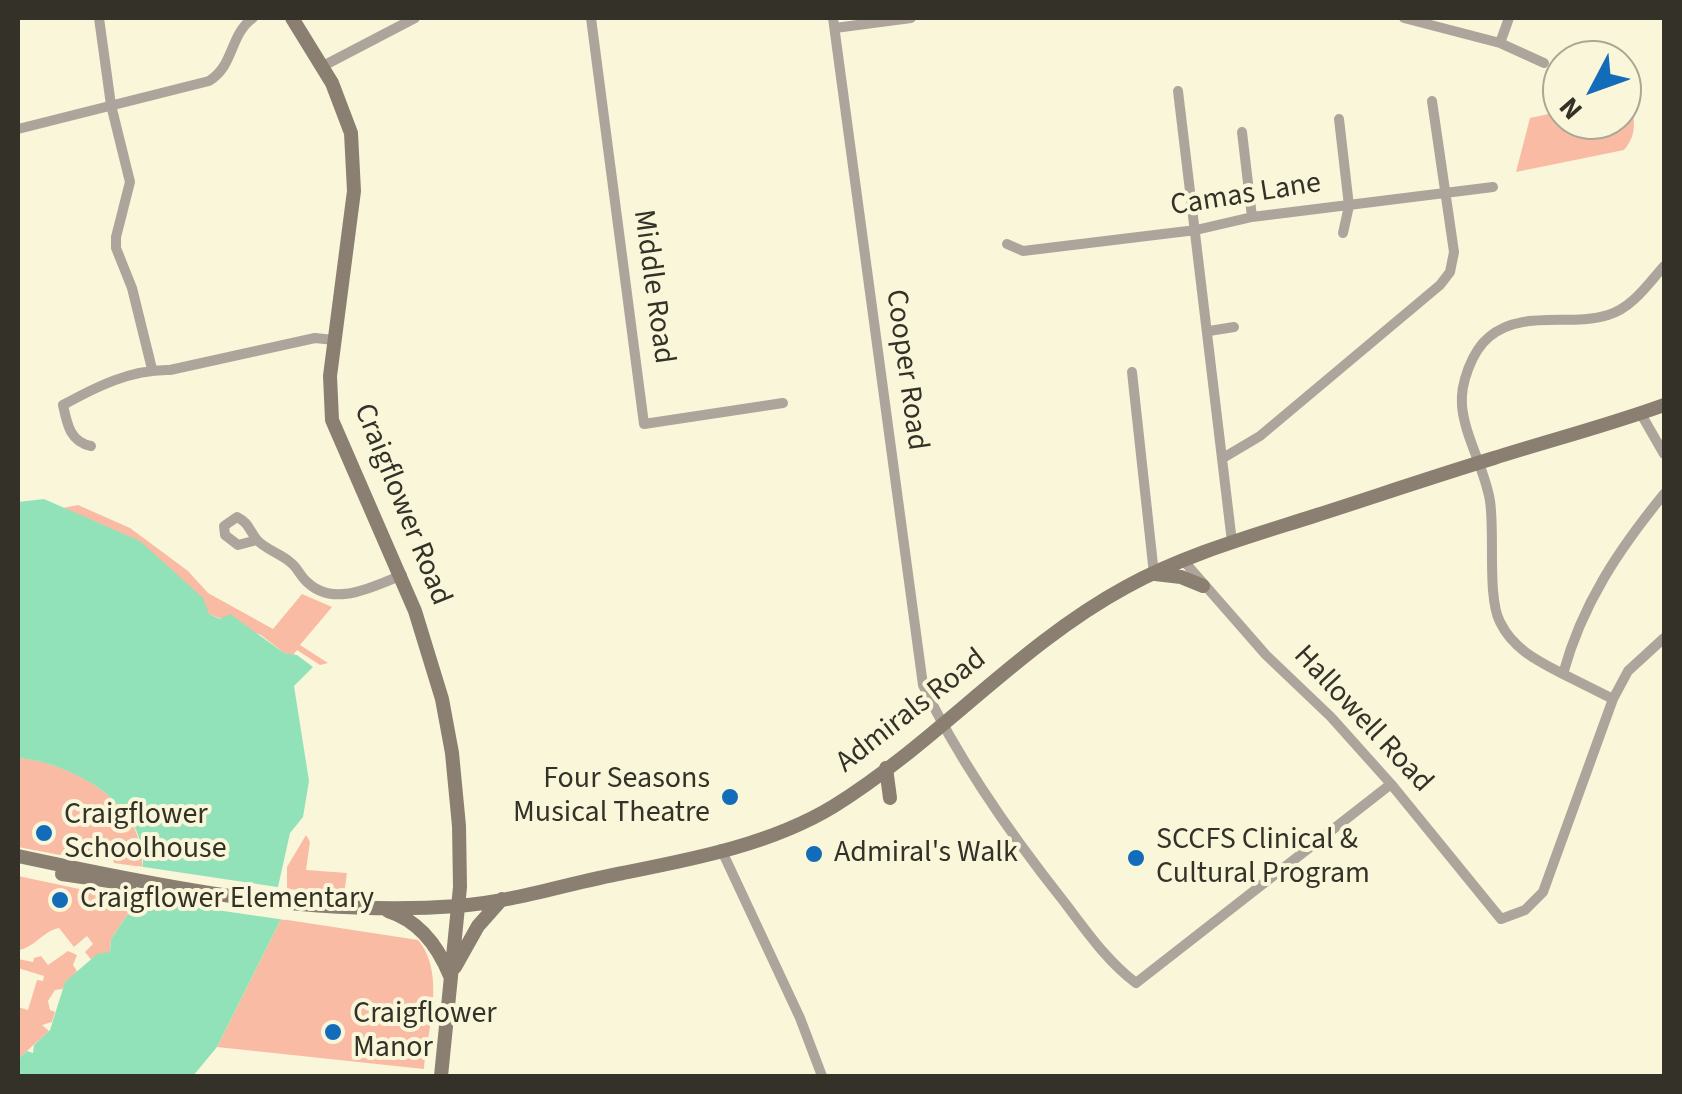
<!DOCTYPE html>
<style>
body{margin:0}
#map{position:relative;width:1682px;height:1094px;overflow:hidden;background:#f9f6da;font-family:"Source Sans 3",sans-serif}
canvas{display:block}
.frame{position:absolute;inset:0;border:20px solid #343228;pointer-events:none}
.north{position:absolute;left:1542px;top:40px;width:100px;height:100px;box-sizing:border-box;background:#f9f6da;border:2px solid #aaa893;border-radius:50%;rotate:229deg;font-size:28px;font-weight:700;line-height:40px;text-align:center;color:#343228}
.north::after{content:'';display:block;margin:auto;width:35px;height:45px;background:#126cb9;clip-path:polygon(50% 0,100% 100%,50% 72%,0 100%)}
</style>
<div id="map">
<canvas width="1682" height="1094"></canvas>
<div class="frame"></div>
<div class="north">N</div>
</div>
<script>
const c = document.querySelector('canvas').getContext('2d');
c.lineJoin = 'round';
function paint(path, color) { c.fillStyle = color; c.fill(path, 'evenodd'); }
function stroke(path, color, width, dash) { c.strokeStyle = color; c.lineWidth = width; c.lineCap = dash ? 'butt' : 'round'; c.setLineDash(dash || []); c.stroke(path); }
function write(font, color, halo, rows, align = 'center') {
  c.font = font + ' "Source Sans 3",sans-serif'; c.lineWidth = 8; c.setLineDash([]); c.textBaseline = 'middle'; c.strokeStyle = halo; c.fillStyle = color; for (const [text, x, y, turn = 0] of rows) {
    c.save(); c.translate(x, y); c.rotate((+turn || 0) * Math.PI / 180); c.textAlign = isNaN(turn) ? turn : align; if (halo) c.strokeText(text, 0, 0); c.fillText(text, 0, 0); c.restore();
  }
}
paint(new Path2D(`
 M 1629,97 C 1634,119 1639,132 1624,150 L 1516,172 L 1530,118 L 1562,111 L 1562,120 L 1622,120 L 1622,99 Z
 M 78,505 L 130,528 L 188,571 L 208,593 L 273,629 L 302,594 L 332,607 L 300,645 L 328,663 L 320,665 L 297,650 L 293,655 L 284,653 L 261,635 L 209,614 L 140,542 L 63,508 Z
 M 18,758 C 72,762 147,804 142,867 L 114,863 L 113,859 L 69,853 L 60,855 L 18,847 Z
 M 306,835 L 310,842 L 306,870 L 347,873 L 344,894 L 287,889 L 287,867 Z
 M 18,876 L 103,894 L 103,905 L 121,899 L 129,901 L 130,911 L 111,939 L 110,952 L 93,962 L 85,952 L 93,944 L 87,936 L 74,947 L 59,928 C 43,931 33,949 18,950 Z
 M 281,919 L 418,940 C 446,973 428,1029 424,1069 L 217,1047 Z
 M 68,951 L 77,955 L 73,965 L 77,971 L 62,989 L 55,990 L 48,1001 L 50,1010 L 55,1012 L 52,1022 L 42,1025 L 49,1031 L 18,1059 L 18,1007 L 28,1010 L 37,980 L 43,981 L 44,976 L 18,968 L 18,959 L 33,962 L 34,958 L 41,956 L 48,965 Z`), '#fabba4');
paint(new Path2D(`
 M 44,499 L 140,541 L 203,598 L 209,614 L 220,619 L 230,614 L 284,653 L 297,655 L 313,667 L 294,686 L 309,781 L 303,817 L 290,833 L 278,887 L 281,919 L 217,1047 L 193,1076 L 18,1076 L 18,1059 L 27,1051 L 33,1053 L 34,1045 L 50,1030 L 65,982 L 97,954 L 110,952 L 111,939 L 130,911 C 130,892 143,878 143,859 C 142,800 67,762 18,758 L 18,502 Z`), '#92e2b9');
paint(new Path2D(`
 M 137,866 L 284,888 L 286,920 L 125,897 Z`), '#f9f6da');
stroke(new Path2D(`
 M 99,18 L 111,105 L 130,182 L 116,237 L 116,248 L 132,288 L 152,369
 M 591,18 L 644,424 L 783,403
 M 833,18 L 923,685 C 960,763 1011,835 1065,903 C 1087,932 1107,961 1136,983 L 1391,784
 M 1404,18 L 1500,43 L 1544,63
 M 835,28 L 911,18
 M 1500,43 L 1509,18
 M 323,66 L 415,18
 M 1178,91 L 1232,542
 M 1339,119 L 1349,206 L 1343,233
 M 18,129 L 209,81 C 235,65 229,35 253,18
 M 1242,132 L 1252,217
 M 1007,244 L 1023,251 L 1196,230 L 1252,217 L 1493,187
 M 1209,331 L 1234,327
 M 1132,372 L 1154,574
 M 1641,414 L 1664,454
 M 91,446 C 70,442 67,424 63,405 C 96,387 131,369 170,370 L 315,338 L 334,340
 M 1223,458 L 1260,436 L 1440,285 L 1450,272 L 1454,252 L 1432,101
 M 257,540 L 238,545 L 225,535 L 224,526 L 237,517 C 249,523 249,530 257,540 C 265,549 281,554 290,562 C 297,567 299,574 305,580 C 332,609 372,587 402,575
 M 1182,559 L 1266,655 L 1331,717 L 1391,784 L 1501,919 L 1525,910 L 1543,892 L 1613,699 L 1628,671 L 1664,638
 M 1563,674 C 1538,661 1513,649 1500,622 C 1487,597 1495,533 1490,501 C 1485,469 1465,438 1462,406 C 1460,384 1472,351 1489,337 C 1522,309 1570,327 1608,315 C 1632,308 1648,284 1664,266
 M 1613,699 L 1563,674 C 1582,604 1619,549 1664,494
 M 721,849 L 800,1018 L 822,1076`), '#ada59b', 10);
stroke(new Path2D(`
 M 292,18 L 332,83 L 351,133 L 354,191 L 330,376 L 332,420 L 415,611 L 442,699 L 452,753 L 459,826 L 460,887 L 441,1076
 M 1155,574 L 1181,577 L 1203,586
 M 886,768 L 890,798
 M 18,856 C 162,887 309,917 458,906 C 513,902 569,883 623,873 C 694,859 772,844 834,806 C 937,742 1019,645 1126,587 C 1186,554 1252,536 1317,515 C 1376,496 1435,476 1494,458 C 1551,440 1609,425 1664,405
 M 62,874 L 130,884
 M 388,911 C 420,921 438,946 450,976
 M 455,967 L 478,926 L 502,899`), '#8a7f71', 14);
for (const [x, y, r, color] of [
 [730,797,10,"#126cb9"],
 [44,833,10,"#126cb9"],
 [814,854,10,"#126cb9"],
 [1136,858,10,"#126cb9"],
 [60,900,10,"#126cb9"],
 [333,1032,10,"#126cb9"]
]) { const dot = new Path2D(); dot.arc(x, y, r, 0, 2 * Math.PI); c.fillStyle = color; c.fill(dot); stroke(dot, '#f9f6da', 4); }
write('30px', '#343228', '#f9f6da', [
 ["Camas Lane",1246,196,-9],
 ["Middle Road",652,287,82],
 ["Cooper Road",905,370,82],
 ["Craigflower Road",401,505,68],
 ["Admirals Road",912,712,-38],
 ["Hallowell Road",1362,720,47]
]);
write('30px', '#343228', '#f9f6da', [
 ["Four Seasons",710,780,"right"],
 ["Musical Theatre",710,814,"right"],
 ["Craigflower",64,816],
 ["Schoolhouse",64,850],
 ["SCCFS Clinical &",1156,841],
 ["Cultural Program",1156,875],
 ["Admiral's Walk",834,854],
 ["Craigflower Elementary",80,900],
 ["Craigflower",353,1015],
 ["Manor",353,1049]
], 'left');
</script>
